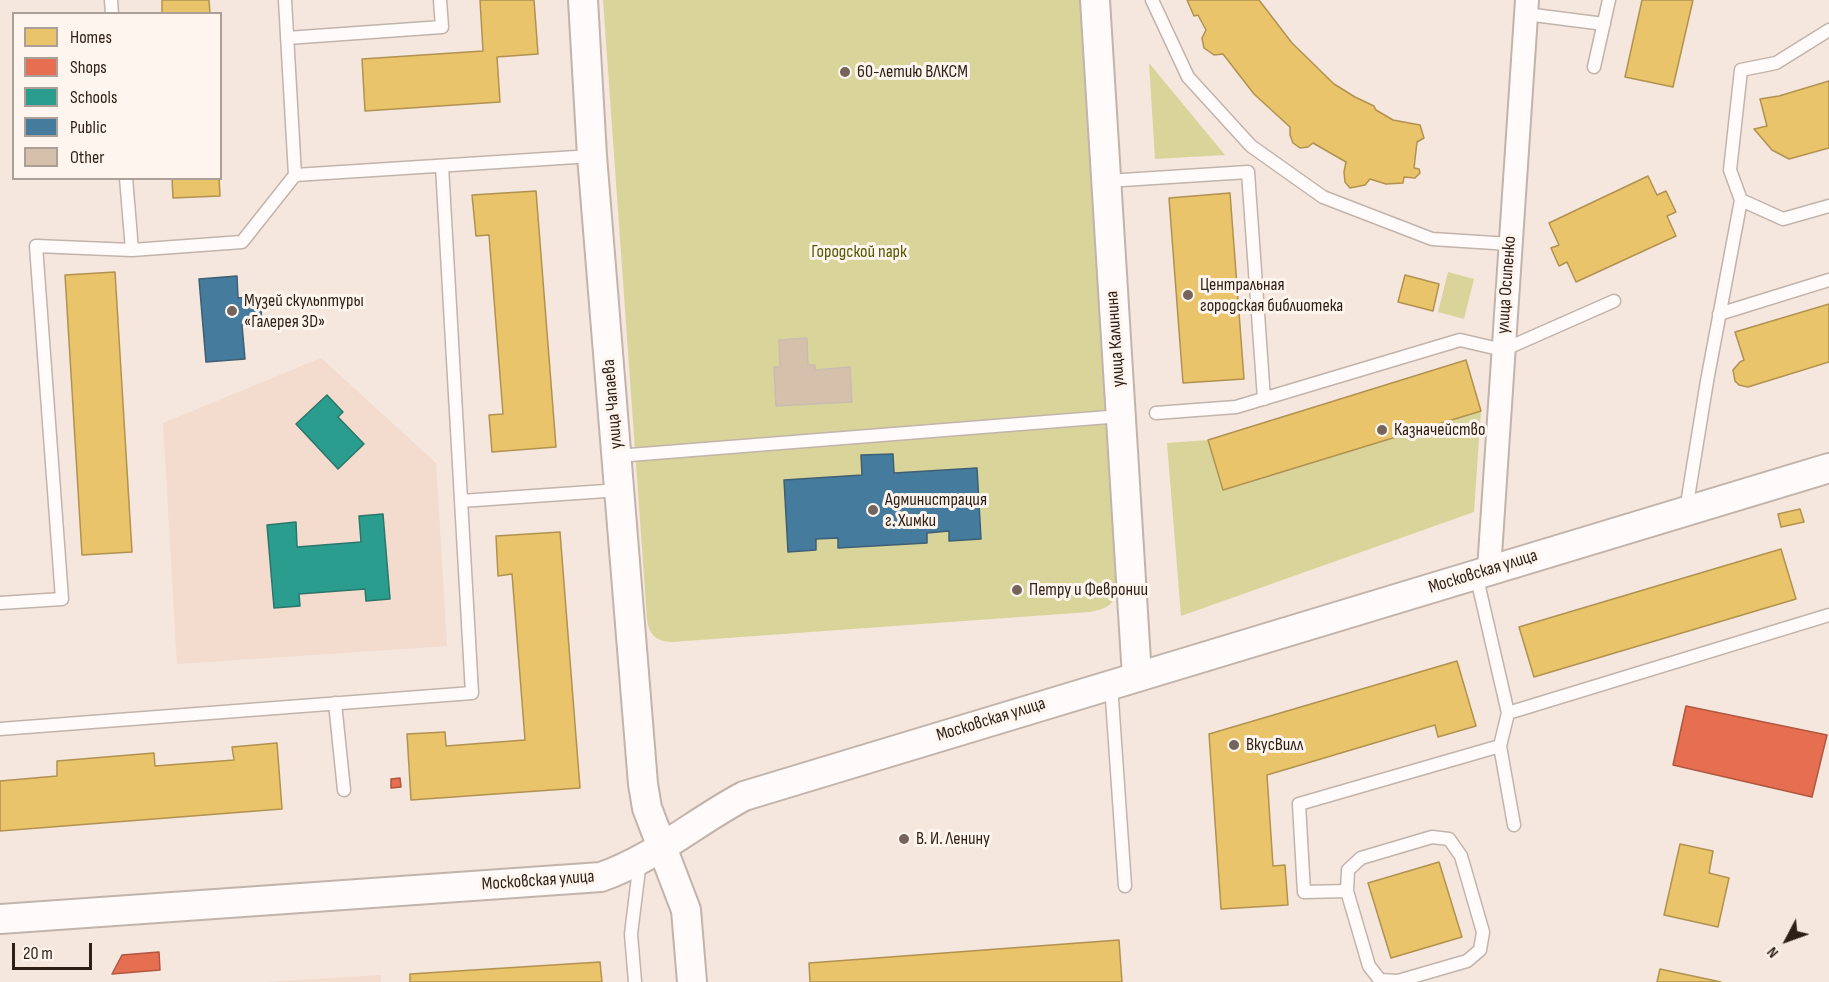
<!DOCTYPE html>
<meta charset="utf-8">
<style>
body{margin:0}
#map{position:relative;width:1829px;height:982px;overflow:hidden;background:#f5e6de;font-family:"Sofia Sans Condensed",sans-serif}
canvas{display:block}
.legend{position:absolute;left:12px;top:12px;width:210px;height:168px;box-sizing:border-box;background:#fef5ef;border:2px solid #ab9f97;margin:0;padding:8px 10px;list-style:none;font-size:18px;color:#2e1e14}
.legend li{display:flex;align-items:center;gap:12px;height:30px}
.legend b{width:30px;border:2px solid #ab9f97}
.north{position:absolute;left:1757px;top:910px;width:60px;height:60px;-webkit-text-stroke:4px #fef5ef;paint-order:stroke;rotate:229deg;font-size:16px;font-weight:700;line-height:24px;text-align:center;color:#2e1e14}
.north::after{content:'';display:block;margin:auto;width:21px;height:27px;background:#2e1e14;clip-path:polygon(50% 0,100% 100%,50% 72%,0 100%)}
.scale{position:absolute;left:12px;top:943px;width:80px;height:27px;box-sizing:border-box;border:3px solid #2e1e14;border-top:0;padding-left:8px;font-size:18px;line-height:21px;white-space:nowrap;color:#2e1e14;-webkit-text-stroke:4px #fef5ef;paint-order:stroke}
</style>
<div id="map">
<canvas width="1829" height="982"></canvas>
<ul class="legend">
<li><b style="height:16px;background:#e9c46a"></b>Homes</li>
<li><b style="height:16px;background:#e76f51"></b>Shops</li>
<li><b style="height:16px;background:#2a9d8f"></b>Schools</li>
<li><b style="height:16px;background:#457b9d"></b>Public</li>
<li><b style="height:16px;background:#d5c1ab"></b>Other</li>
</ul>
<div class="north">N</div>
<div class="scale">20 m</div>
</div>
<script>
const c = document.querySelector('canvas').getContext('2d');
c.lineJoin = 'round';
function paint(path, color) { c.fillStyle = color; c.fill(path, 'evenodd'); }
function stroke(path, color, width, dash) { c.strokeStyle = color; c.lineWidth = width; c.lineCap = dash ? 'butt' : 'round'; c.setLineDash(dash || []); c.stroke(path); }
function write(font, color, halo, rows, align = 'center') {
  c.font = font + ' "Sofia Sans Condensed",sans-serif'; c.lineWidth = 6; c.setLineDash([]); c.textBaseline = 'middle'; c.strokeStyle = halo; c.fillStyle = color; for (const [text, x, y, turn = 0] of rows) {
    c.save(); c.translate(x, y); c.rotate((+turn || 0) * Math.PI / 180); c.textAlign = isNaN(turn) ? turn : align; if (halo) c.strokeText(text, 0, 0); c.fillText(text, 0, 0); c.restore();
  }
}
paint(new Path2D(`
 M 321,358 L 436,463 L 447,646 L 177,664 L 163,423 Z
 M 381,975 L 381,982 L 265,982 Z`), '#f3dbce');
paint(new Path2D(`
 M 603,0 L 1081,0 L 1117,583 C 1115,605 1110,608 1089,612 L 672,642 C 656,641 649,635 647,619 Z
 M 1149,63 L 1225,155 L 1155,159 Z
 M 1448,272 L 1474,279 L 1464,319 L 1438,312 Z
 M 1481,411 L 1474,512 L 1181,616 L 1167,443 L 1208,440 L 1224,490 Z`), '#d9d59a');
const homes = new Path2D(`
 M 162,0 L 209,0 L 210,14 L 162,14 Z
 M 480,0 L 534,0 L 538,54 L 497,57 L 500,102 L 365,111 L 362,59 L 483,51 Z
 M 1187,0 L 1259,0 L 1292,43 L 1334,84 L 1355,97 L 1374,106 L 1376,110 L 1393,120 L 1420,125 L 1424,138 L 1417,142 L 1414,168 L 1419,169 L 1420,173 L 1415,178 L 1404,177 L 1403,183 L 1386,184 L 1370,179 L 1365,185 L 1350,188 L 1345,182 L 1344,172 L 1346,162 L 1313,143 L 1308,147 L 1300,148 L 1293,143 L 1290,135 L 1290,127 L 1254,94 L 1223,54 L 1214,55 L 1204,48 L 1202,38 L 1206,30 L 1198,15 L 1194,16 Z
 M 1642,0 L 1693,0 L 1673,87 L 1625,77 Z
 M 1829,81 L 1829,148 L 1789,159 L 1772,150 L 1754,129 L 1767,126 L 1760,99 L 1779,96 Z
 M 1648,176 L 1657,195 L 1666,191 L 1676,212 L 1667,216 L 1676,236 L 1576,282 L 1567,262 L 1559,266 L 1551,248 L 1559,245 L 1549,223 Z
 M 172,178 L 219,178 L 220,196 L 173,198 Z
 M 536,191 L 556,447 L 492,452 L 489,415 L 503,414 L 489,235 L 476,236 L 472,195 Z
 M 1230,193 L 1244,379 L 1183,383 L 1169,198 Z
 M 115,272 L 132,552 L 82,555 L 65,275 Z
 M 1405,275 L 1439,284 L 1433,311 L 1398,302 Z
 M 1829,304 L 1829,362 L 1748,387 L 1739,385 L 1735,381 L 1733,370 L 1740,362 L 1744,360 L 1735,332 Z
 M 1466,360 L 1481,411 L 1223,490 L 1208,440 Z
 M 1800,509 L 1804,522 L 1781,527 L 1778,514 Z
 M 560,532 L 580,788 L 411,800 L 407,734 L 445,732 L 446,746 L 525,740 L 512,574 L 498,576 L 496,536 Z
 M 1781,549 L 1796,599 L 1534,677 L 1519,627 Z
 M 1457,661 L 1476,726 L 1438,737 L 1435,725 L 1267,775 L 1273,866 L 1285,865 L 1288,905 L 1221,909 L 1209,734 Z
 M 277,743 L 282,809 L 0,831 L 0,781 L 57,776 L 57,761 L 154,753 L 155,766 L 234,760 L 232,747 Z
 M 1680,844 L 1713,851 L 1709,873 L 1729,878 L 1718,927 L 1664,915 Z
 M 1439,862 L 1462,937 L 1391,958 L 1368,883 Z
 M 1119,940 L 1122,982 L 810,982 L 809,963 Z
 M 600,962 L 602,982 L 410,982 L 410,974 Z
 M 1660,969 L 1721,982 L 1657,982 Z`);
paint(homes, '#e9c46a');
stroke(homes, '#b19250', 1.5);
const shops = new Path2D(`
 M 1686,706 L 1827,735 L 1812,797 L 1673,765 Z
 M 400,778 L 401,787 L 391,788 L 391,779 Z
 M 159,952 L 160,970 L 112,974 L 122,955 Z`);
paint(shops, '#e76f51');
stroke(shops, '#b0573f', 1.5);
const schools = new Path2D(`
 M 327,395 L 343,412 L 338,417 L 364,444 L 338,469 L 296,424 Z
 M 383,514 L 390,599 L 366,601 L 365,589 L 299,594 L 300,606 L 274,608 L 267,525 L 296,522 L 297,547 L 361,542 L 359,516 Z`);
paint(schools, '#2a9d8f');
stroke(schools, '#2b776a', 1.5);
const public = new Path2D(`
 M 237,276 L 238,298 L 260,296 L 262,324 L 242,325 L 245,359 L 206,362 L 199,279 Z
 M 893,454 L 894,473 L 977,468 L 981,539 L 949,541 L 949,531 L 927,533 L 927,543 L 838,548 L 838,538 L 816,539 L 816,550 L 788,552 L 784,480 L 862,475 L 861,455 Z`);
paint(public, '#457b9d');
stroke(public, '#3e5f74', 1.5);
const building = new Path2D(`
 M 807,338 L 808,365 L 815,365 L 815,370 L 850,367 L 852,402 L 776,406 L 774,367 L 780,367 L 779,340 Z`);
paint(building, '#d5c1ab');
stroke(building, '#c9bcb1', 1.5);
const service = new Path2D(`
 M 111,0 L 112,14
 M 285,0 L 295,175
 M 1152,0 L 1188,77 L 1251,146 L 1323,197 L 1432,239 L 1510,244
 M 1526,14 L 1604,24
 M 1829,30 L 1776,63 L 1741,70 L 1730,170 L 1741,200 L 1783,219 L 1829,206
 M 287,38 L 442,27 L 440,0
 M 1594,67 L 1609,0
 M 126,178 L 132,250
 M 1107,181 L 1248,172 L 1264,399
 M 1719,314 L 1829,280
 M 1156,413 L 1236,407 L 1460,340 L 1503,350 L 1614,301
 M 617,456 L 1121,416
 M 461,501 L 620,490
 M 1686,510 L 1707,381 L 1741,200
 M 1476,574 L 1508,713 L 1500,746 L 1514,825
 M 0,603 L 62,599 L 36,246 L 132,250 L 242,242 L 295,175 L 592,156
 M 1111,685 L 1125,886
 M 335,703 L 344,790
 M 1508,713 L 1829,615
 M 0,729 L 472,693 L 442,166
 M 1432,837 L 1449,839 L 1461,856 L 1483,932 L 1480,950 L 1467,961 L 1398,981 L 1380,980 L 1369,966 L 1347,891 L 1348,870 L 1361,858 Z
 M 1347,891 L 1304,892 L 1299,804 L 1500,746
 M 635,982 L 631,934 L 640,861`);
const minor = new Path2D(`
 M 1489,570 L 1527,0`);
const tertiary = new Path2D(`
 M 583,0 L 592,156 L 643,784 L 647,808 L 686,910 L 692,982
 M 1095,0 L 1137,677
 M 0,919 L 601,877 C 655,858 695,822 744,796 L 1829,468`);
stroke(service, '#c2b3ab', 15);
stroke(minor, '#c2b3ab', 26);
stroke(tertiary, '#c2b3ab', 32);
stroke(service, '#fefbfa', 12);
stroke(minor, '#fefbfa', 22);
stroke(tertiary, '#fefbfa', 28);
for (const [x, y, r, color] of [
 [845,72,6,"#74645b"],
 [1188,295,6,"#74645b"],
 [232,311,6,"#74645b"],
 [1382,430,6,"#74645b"],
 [873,510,6,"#74645b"],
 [1017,590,6,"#74645b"],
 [1234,745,6,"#74645b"],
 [904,839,6,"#74645b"]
]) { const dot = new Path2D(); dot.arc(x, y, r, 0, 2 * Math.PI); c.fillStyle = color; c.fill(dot); stroke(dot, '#fef5ef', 2); }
write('18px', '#2e1e14', '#fef5ef', [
 ["60-летию ВЛКСМ",857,72],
 ["Центральная",1200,285],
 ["городская библиотека",1200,306],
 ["Музей скульптуры",244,301],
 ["«Галерея 3D»",244,322],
 ["Казначейство",1394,430],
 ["Администрация",885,500],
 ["г. Химки",885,521],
 ["Петру и Февронии",1029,590],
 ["ВкусВилл",1246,745],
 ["В. И. Ленину",916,839]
], 'left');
write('18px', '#565800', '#fef5ef', [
 ["Городской парк",859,252]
]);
write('18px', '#2e1e14', '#fef5ef', [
 ["улица Осипенко",1507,285,-86],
 ["улица Калинина",1116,339,-94],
 ["улица Чапаева",613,404,-95],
 ["Московская улица",1483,572,-17],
 ["Московская улица",991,720,-17],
 ["Московская улица",538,881,-4]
]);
</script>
